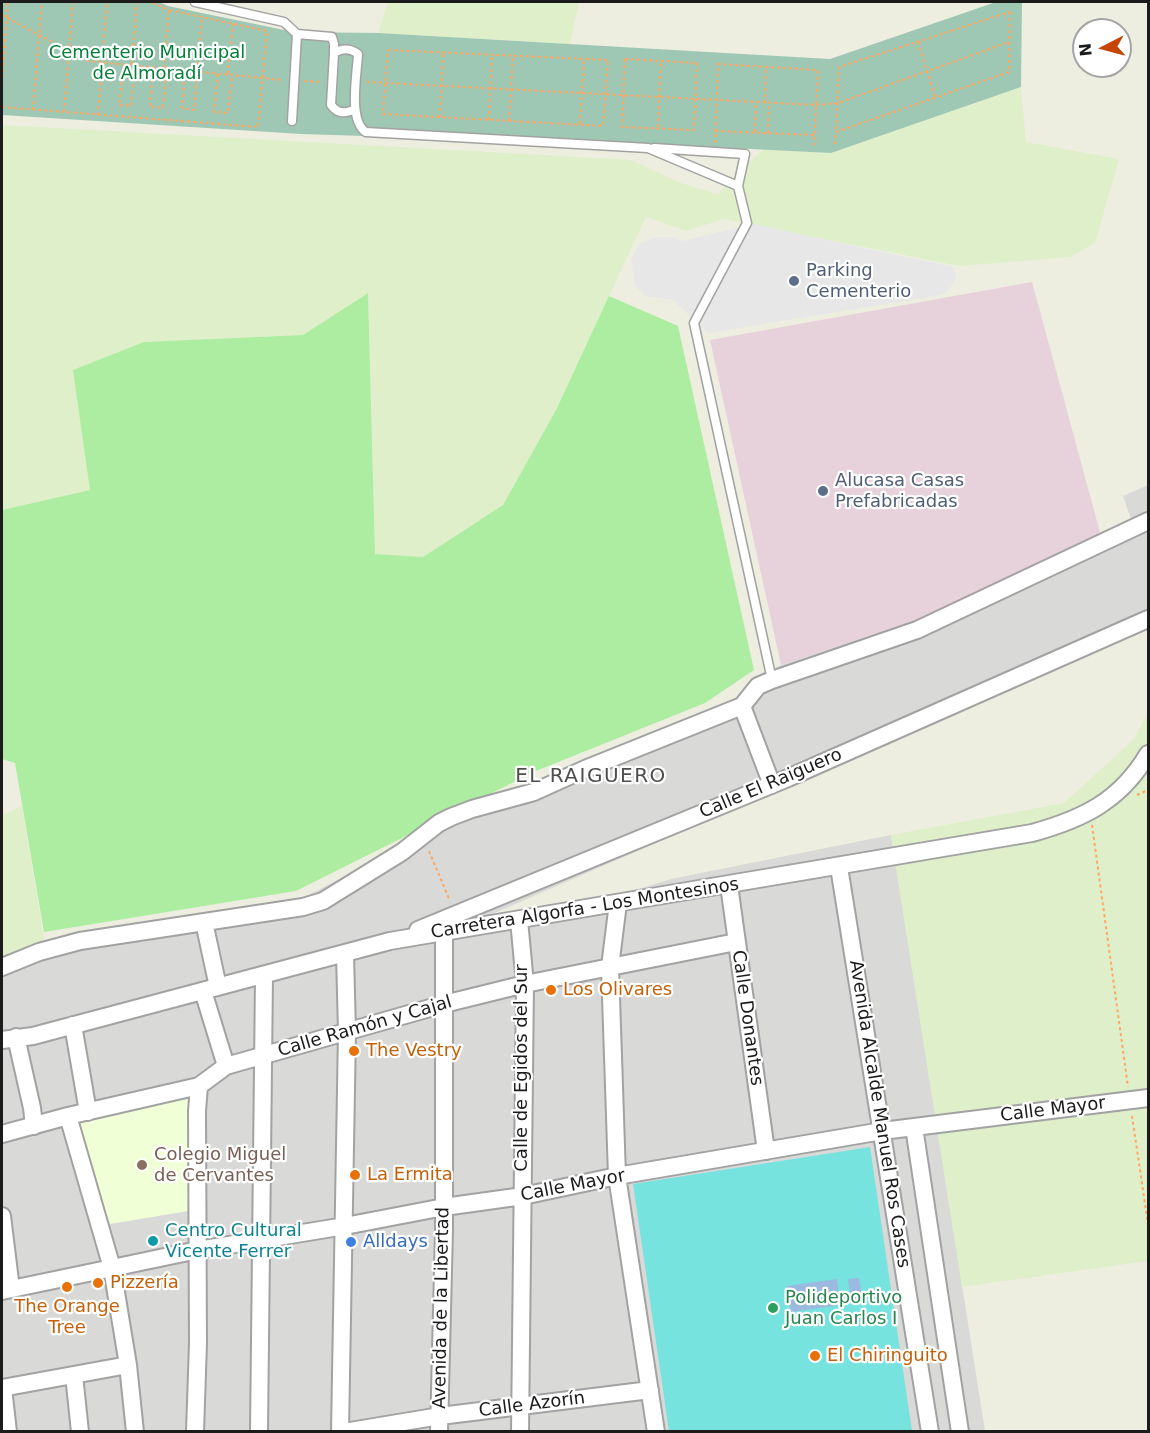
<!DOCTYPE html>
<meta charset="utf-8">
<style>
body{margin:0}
#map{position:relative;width:1150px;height:1433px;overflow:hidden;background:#eeeee0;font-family:"DejaVu Sans",sans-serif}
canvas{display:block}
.frame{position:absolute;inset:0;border:3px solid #1b1b1b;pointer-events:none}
.north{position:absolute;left:1072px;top:18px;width:60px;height:60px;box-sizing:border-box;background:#fff;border:2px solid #a4a4a4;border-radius:50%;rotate:264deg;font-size:16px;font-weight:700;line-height:24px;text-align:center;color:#1b1b1b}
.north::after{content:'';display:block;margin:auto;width:21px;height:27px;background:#c64500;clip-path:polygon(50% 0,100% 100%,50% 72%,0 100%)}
</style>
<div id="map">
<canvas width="1150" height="1433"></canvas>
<div class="frame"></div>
<div class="north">N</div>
</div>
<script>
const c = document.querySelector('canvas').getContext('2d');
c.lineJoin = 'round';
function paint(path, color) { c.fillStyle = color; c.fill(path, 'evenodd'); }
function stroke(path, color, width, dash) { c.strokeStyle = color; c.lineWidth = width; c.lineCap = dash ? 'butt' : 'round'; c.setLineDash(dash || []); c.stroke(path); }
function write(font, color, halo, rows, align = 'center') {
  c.font = font + ' "DejaVu Sans",sans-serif'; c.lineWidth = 4.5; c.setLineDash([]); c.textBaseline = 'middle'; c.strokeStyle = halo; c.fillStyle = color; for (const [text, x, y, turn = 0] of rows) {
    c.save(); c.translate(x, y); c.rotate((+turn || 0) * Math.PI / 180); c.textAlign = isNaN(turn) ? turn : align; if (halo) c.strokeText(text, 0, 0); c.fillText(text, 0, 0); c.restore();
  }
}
paint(new Path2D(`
 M 1148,485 L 1148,629 L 490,915 L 348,958 L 433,939 L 520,925 L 671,879 L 891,835 L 985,1431 L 2,1432 L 2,962 L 299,900 L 408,843 L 519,790 L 730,704 L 757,678 L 781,665 L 917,620 L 1132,522 L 1123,496 Z`), '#d9d9d8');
paint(new Path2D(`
 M 1032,282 L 1101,536 L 917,620 L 781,665 L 710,340 Z`), '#e7d1db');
paint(new Path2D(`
 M 194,1090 L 194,1210 L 110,1224 L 74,1120 Z`), '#f1ffd7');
paint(new Path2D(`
 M 388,2 L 579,2 L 570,44 L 378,33 Z
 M 1021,87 L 1026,142 L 1119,159 L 1095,243 L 1071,257 L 959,266 L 724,219 L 686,231 L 646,217 L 556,410 L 503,505 L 423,557 L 375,554 L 368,293 L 303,335 L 144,342 L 90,490 L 2,510 L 2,125 L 631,160 L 681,183 L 718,194 L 763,149 L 831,153 Z
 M 1148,712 L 1148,1261 L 962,1287 L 891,835 L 1064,803 L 1134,739 Z
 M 22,806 L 45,944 L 2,962 L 2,815 Z`), '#dfefc9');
paint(new Path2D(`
 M 368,293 L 375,554 L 423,557 L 503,505 L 556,410 L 609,296 L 678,326 L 754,670 L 705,703 L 536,771 L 296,891 L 44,932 L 15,763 L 2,759 L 2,510 L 90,490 L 73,370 L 144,342 L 303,335 Z`), '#aceda1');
paint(new Path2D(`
 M 2,2 L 159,2 L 168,6 L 294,32 L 378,33 L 830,59 L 996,2 L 1022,2 L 1021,87 L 831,153 L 371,130 L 364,136 L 301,134 L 2,115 Z`), '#9fc8b4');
paint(new Path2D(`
 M 870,1147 L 912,1431 L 669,1431 L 633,1184 Z`), '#77e3df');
paint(new Path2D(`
 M 753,224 L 953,267 L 956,277 L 950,289 L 942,295 L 708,333 L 673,300 L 645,296 L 635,286 L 631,259 L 639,244 L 656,237 L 672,237 L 682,241 Z`), '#e7e7e7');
paint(new Path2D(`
 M 859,1278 L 863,1302 L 852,1304 L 848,1279 Z
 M 837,1279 L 840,1305 L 791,1312 L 787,1286 Z`), '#9cb9df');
const service = new Path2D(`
 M 195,2 L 284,22 L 297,34 L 332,37 L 334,44 L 334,53
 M 355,109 C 345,114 338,114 331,105 L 334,53 C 343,48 350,48 358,54 C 357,74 348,121 366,132 L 648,148 L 738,186 L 747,223 L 694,323 L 772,680
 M 292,121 L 297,34
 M 654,148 L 745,154 L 738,186`);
const minor = new Path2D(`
 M 742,706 L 772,785
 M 839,867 L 930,1432
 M 729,885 L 766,1151
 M 618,903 L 610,967 L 617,1176 L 656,1432
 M 519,920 L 525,984 L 520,1432
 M 204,922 L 218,987
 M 418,930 L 788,778 L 1148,619
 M 2,967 L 39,952 L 80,941 L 303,907 L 323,901 L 402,852 L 439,823 L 451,817 L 472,809 L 534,792 L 585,769 L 742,706 L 758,686 L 772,680 L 917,630 L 1148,521
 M 203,991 L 226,1066
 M 73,1025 L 88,1112
 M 16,1037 L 32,1108 L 34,1126
 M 2,1040 L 33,1036 L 390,941 L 1032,833 C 1083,819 1120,801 1148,754
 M 68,1116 L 112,1268 L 128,1365 L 135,1432
 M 914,1127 L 960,1432
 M 2,1134 L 68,1116 L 199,1086 L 226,1066 L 444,1004 L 525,984 L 736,942
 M 2,1216 L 11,1289
 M 2,1291 L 198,1250 L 345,1226 L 444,1207 L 523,1196 L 617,1176 L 882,1131 L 1148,1098
 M 74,1375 L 80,1432
 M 2,1388 L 128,1365
 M 3,1388 L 8,1432
 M 195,1432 L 198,1343 L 197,1111 L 199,1086
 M 259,1432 L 264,976
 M 340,1432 L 347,1032 L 345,954
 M 344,1432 L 440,1416 L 650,1390
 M 439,1432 L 444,1230 L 444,932`);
stroke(service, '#a2a2a2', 11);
stroke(minor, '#a2a2a2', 20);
stroke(new Path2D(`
 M 1010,12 L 1009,72 L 836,132 L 839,67 Z
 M 2,15 L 88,61 L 283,80
 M 918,42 L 935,97
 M 388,50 L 608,60 L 603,126 L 383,114 Z
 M 625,59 L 697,63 L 694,130 L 622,127 Z
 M 124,64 L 119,105 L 131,106 L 135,66
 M 132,64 L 137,2
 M 153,67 L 150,107 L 163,108 L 167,70
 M 164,68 L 169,10
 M 185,70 L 182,108 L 194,110 L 202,17
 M 218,74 L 214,112 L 228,113 L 232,75
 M 228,74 L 233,24
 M 304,81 L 322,82
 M 367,82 L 816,105 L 838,103 L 1009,42
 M 2,84 L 8,2
 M 765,103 L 766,67
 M 2,107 L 258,127 L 267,31 L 169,10 L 151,2
 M 33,110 L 42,2
 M 64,112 L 73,2
 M 98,115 L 107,2
 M 440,117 L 443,52
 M 489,120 L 492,54
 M 509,121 L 513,55
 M 580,124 L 584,58
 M 658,127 L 661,61
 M 715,131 L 814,135
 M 755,132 L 756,102
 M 768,133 L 769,103
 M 715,143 L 718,64 L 818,70 L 814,146
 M 835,144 L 836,132
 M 1137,795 L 1148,790
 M 1092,825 L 1128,1087
 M 429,851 L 450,901
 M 1132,1116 L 1148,1224`), '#ffa75f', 2, [3, 3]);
stroke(service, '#fff', 8);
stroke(minor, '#fff', 16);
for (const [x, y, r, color] of [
 [794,281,6,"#5c6f8a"],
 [823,491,6,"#5c6f8a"],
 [551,990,6,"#e8710a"],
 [354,1051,6,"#e8710a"],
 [142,1165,6,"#8d6e63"],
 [355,1175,6,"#e8710a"],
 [153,1241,6,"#0f9aa8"],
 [351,1242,6,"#3f7fe0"],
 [98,1283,6,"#e8710a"],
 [67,1287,6,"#e8710a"],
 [773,1308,6,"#2e9e5b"],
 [815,1356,6,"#e8710a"]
]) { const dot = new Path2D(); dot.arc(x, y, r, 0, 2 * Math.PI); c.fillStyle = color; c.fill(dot); stroke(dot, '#fff', 2); }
write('18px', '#047f39', '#fff', [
 ["Cementerio Municipal",147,53],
 ["de Almoradí",147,74]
]);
write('18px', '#4e5e75', '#fff', [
 ["Parking",806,271],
 ["Cementerio",806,292],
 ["Alucasa Casas",835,481],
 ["Prefabricadas",835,502]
], 'left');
write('18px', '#1b1b1b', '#fff', [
 ["Calle El Raiguero",771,784,-23],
 ["Carretera Algorfa - Los Montesinos",585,909,-9],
 ["Calle Donantes",747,1018,82],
 ["Calle Ramón y Cajal",365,1027,-16],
 ["Calle de Egidos del Sur",522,1068,-90],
 ["Calle Mayor",1053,1110,-7],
 ["Avenida Alcalde Manuel Ros Cases",879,1114,81],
 ["Calle Mayor",573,1186,-11],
 ["Avenida de la Libertad",442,1308,-89],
 ["Calle Azorín",532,1405,-7]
]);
write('18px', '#c56008', '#fff', [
 ["Los Olivares",563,990],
 ["The Vestry",366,1051],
 ["La Ermita",367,1175],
 ["Pizzería",110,1283],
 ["The Orange",67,1307,"center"],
 ["Tree",67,1328,"center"],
 ["El Chiringuito",827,1356]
], 'left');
write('18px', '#785e54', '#fff', [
 ["Colegio Miguel",154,1155],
 ["de Cervantes",154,1176]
], 'left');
write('18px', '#0d838f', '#fff', [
 ["Centro Cultural",165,1231],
 ["Vicente Ferrer",165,1252]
], 'left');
write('18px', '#366cbe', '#fff', [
 ["Alldays",363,1242]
], 'left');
write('18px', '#27864d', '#fff', [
 ["Polideportivo",785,1298],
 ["Juan Carlos I",785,1319]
], 'left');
c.letterSpacing = '1.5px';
write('20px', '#4e4e4e', '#fff', [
 ["EL RAIGUERO",591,777]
]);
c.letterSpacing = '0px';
</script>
